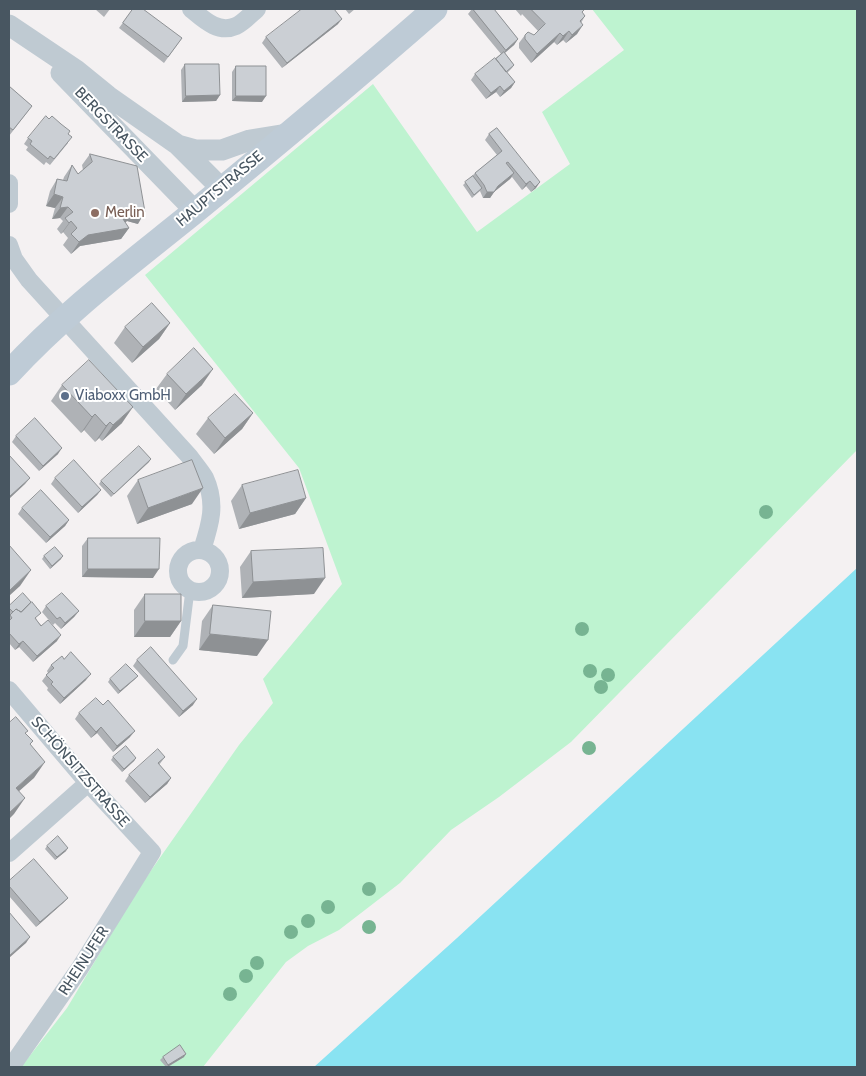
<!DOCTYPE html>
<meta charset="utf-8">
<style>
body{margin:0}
#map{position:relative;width:866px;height:1076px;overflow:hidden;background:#f4f1f2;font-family:Cabin,sans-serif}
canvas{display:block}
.frame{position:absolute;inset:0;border:10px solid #485661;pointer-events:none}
</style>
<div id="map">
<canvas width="866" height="1076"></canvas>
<div class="frame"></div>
</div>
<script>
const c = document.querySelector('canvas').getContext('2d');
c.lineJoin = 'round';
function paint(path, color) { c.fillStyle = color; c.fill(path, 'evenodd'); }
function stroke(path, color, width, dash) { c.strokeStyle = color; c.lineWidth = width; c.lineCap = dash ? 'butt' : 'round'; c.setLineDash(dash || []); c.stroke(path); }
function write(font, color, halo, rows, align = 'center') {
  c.font = font + ' Cabin,sans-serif'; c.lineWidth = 4; c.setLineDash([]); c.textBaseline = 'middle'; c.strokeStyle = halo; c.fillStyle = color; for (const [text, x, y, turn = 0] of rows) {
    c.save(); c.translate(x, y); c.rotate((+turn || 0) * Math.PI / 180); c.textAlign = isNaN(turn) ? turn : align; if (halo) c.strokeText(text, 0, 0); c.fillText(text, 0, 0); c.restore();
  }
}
paint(new Path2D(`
 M 592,9 L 857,9 L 857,450 L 571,742 L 499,797 L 451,830 L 400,883 L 339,930 L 308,946 L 286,962 L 203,1067 L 21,1067 L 67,1008 L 138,889 L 239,745 L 273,703 L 263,679 L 342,584 L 299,468 L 145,275 L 373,84 L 477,232 L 570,164 L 542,112 L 624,50 Z`), '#bef3d0');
paint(new Path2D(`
 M 857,568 L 857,1067 L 314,1067 L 457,938 Z`), '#89e3f2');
stroke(new Path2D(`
 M 173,660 L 183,646 L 190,590`), '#bfcad2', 9);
stroke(new Path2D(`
 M 191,9 C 203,19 218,34 236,26 C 243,23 251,14 257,9
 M 9,183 L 9,204
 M 9,245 L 14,259 L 29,280 L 189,456 C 194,463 201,471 205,478 C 217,504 210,525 202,550
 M178 571a21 21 0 1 1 42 0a21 21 0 1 1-42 0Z
 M 9,690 L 88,783 L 152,852 L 80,968 L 11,1067
 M 9,853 L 88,783`), '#bfcad2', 18);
stroke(new Path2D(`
 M 9,25 L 76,70 L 108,96 L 178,145 L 222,189
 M 61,73 L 195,211
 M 178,145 L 196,150 L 222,150 L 250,140 L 287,134`), '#bfcad2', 21);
stroke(new Path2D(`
 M 9,373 C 64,313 131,263 194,212 C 276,145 356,78 435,9`), '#becbd6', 25);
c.fillStyle = '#77b492';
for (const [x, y] of [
 [766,512],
 [582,629],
 [590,671],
 [608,675],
 [601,687],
 [589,748],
 [369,889],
 [328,907],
 [308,921],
 [369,927],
 [291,932],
 [257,963],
 [246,976],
 [230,994]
]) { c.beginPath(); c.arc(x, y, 7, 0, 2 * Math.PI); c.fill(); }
paint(new Path2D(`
 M 95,9 L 110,9 L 104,17 Z
 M 133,9 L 182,38 L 164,63 L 119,28 Z
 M 345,9 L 355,9 L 349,14 Z
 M 472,9 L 494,9 L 518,39 L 514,45 L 505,53 L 514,65 L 512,68 L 507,73 L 515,82 L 511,88 L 500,97 L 496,92 L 486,99 L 471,80 L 475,74 L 501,54 L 468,14 Z
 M 515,9 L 583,9 L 582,13 L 585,16 L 581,23 L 577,34 L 566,43 L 563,40 L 557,45 L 554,42 L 531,63 L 519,48 L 519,43 L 525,35 L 534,35 L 538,31 L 522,14 L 521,16 Z
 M 338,24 L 282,68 L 262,43 L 266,37 Z
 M 185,64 L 220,95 L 216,101 L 182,102 L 181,70 Z
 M 236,66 L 262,102 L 232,101 L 232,72 Z
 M 9,86 L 32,106 L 9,136 Z
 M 497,128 L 536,188 L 531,192 L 526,186 L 522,190 L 512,177 L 510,179 L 495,191 L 490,198 L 483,198 L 480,191 L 472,198 L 463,185 L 475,173 L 497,155 L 485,140 L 489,134 Z
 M 68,134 L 68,143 L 50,165 L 46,162 L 44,165 L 26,150 L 28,147 L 24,144 L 28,138 Z
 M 90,154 L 138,224 L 127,221 L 125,223 L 129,228 L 121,239 L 80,246 L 71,254 L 63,245 L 68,238 L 63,232 L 61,234 L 57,229 L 63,221 L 60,218 L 52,219 L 55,208 L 46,206 L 50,191 L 57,179 L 63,180 L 64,177 L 72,165 L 78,174 L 83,170 L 82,165 Z
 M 170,323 L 159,339 L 132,363 L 114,343 L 125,327 Z
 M 167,374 L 202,385 L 175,410 L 156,389 Z
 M 62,385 L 122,423 L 102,441 L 99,438 L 95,442 L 84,430 L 81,433 L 51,401 Z
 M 253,413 L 242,429 L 214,454 L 196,434 L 208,418 Z
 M 16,436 L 58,454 L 39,471 L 12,442 Z
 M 149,462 L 111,497 L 99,484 L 101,481 Z
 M 55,478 L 101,490 L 97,495 L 78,513 L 51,484 Z
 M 138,480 L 192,504 L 137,524 L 127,496 Z
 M 242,485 L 306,498 L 295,514 L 239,529 L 231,501 Z
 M 22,508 L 69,520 L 65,526 L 46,543 L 18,514 Z
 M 88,538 L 153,578 L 82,577 L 82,546 Z
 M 251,551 L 314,594 L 242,598 L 240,567 Z
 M 44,556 L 61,559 L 50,569 L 42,559 Z
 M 145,594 L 181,621 L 170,637 L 134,637 L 134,610 Z
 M 213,605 L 257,656 L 199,650 L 202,621 Z
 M 9,606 L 37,619 L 36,620 L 57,641 L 33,662 L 19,647 L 15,650 L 9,643 L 9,616 L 10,615 L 9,613 Z
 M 46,606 L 79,611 L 74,617 L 61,629 L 55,623 L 53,625 L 42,612 Z
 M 64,659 L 86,680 L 60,704 L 47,690 L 48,688 L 42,681 L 48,673 L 47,671 L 51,665 Z
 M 137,660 L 193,705 L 179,717 L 133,666 Z
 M 138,676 L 135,679 L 118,694 L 108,682 L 110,679 Z
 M 79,713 L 130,737 L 113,752 L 97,733 L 91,738 L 75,719 Z
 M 113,757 L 136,758 L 134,761 L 122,772 L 111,760 Z
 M 165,757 L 159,765 L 171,778 L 167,784 L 145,803 L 125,781 L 129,775 Z
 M 47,846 L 66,851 L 55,860 L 45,849 Z
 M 9,881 L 68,898 L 63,903 L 36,927 L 9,896 Z
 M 163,1057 L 184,1057 L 168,1067 L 166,1067 L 160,1060 Z`), '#afb2b6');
paint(new Path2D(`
 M 342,19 L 338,24 L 282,68 L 287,63 Z
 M 583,25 L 577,34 L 566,43 L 572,35 Z
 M 569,31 L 563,40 L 557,45 L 563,36 Z
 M 560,33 L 554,42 L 531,63 L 537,54 Z
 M 518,39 L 514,45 L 502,55 L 506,50 Z
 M 515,82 L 511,88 L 500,97 L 504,91 Z
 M 500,86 L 496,92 L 486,99 L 491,93 Z
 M 220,95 L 216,101 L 182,102 L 186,96 Z
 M 236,96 L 266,96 L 262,102 L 232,101 Z
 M 514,173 L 510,179 L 494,192 L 490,198 L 483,198 L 487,192 L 498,186 Z
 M 530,181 L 526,186 L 522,190 L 526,184 Z
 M 540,182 L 536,188 L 531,192 L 535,187 Z
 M 54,194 L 63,197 L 55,208 L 46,206 Z
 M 68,207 L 60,218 L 52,219 L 60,208 Z
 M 135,210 L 145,212 L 138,224 L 127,221 L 115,230 L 129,228 L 121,239 L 80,246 L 71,254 L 79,242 L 88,235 L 123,219 Z
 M 71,221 L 63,232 L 61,234 L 69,223 Z
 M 170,323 L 159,339 L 132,363 L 143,347 Z
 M 213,369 L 202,385 L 175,410 L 186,394 Z
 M 133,407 L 122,423 L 102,441 L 113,425 Z
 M 253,413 L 242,429 L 214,454 L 225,438 Z
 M 95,414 L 84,430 L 81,433 L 92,417 Z
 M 110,422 L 99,438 L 95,442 L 106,426 Z
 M 62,448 L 58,454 L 39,471 L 43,466 Z
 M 151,459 L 149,462 L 111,497 L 114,494 Z
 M 30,478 L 25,484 L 9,499 L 10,496 Z
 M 203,488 L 192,504 L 137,524 L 148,508 Z
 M 101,490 L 97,495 L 78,513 L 82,507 Z
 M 306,498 L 295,514 L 239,529 L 250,513 Z
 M 69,520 L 65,526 L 46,543 L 50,537 Z
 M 63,556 L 61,559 L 50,569 L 52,566 Z
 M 88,569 L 159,569 L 153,578 L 82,577 Z
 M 31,570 L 20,586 L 9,596 L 9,591 Z
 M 325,578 L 314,594 L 242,598 L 253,582 Z
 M 79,611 L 74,617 L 61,629 L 65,623 Z
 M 145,621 L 181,621 L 170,637 L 134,637 Z
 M 210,634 L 268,640 L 257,656 L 199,650 Z
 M 61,635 L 57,641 L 33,662 L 37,656 Z
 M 23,641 L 19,647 L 15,650 L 19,644 Z
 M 91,674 L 86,680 L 60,704 L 64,698 Z
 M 138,676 L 135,679 L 118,694 L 120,691 Z
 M 197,699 L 193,705 L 179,717 L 183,711 Z
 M 101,727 L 97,733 L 91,738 L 96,732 Z
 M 135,731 L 130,737 L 113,752 L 117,746 Z
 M 136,758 L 134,761 L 122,772 L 124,769 Z
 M 45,762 L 34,778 L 9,800 L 16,788 Z
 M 171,778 L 167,784 L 145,803 L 150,797 Z
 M 25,798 L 14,814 L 9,819 L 9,813 Z
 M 68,848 L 66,851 L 55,860 L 57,857 Z
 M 68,898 L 63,903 L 36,927 L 40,922 Z
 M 30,937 L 26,943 L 9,958 L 9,956 Z
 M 186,1054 L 184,1057 L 167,1067 L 168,1065 Z`), '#8e9194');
const building = new Path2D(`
 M 133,9 L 143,9 L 182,38 L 168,57 L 123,23 Z
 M 302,9 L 334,9 L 342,19 L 287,63 L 266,37 Z
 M 473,9 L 494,9 L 518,39 L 506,50 Z
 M 531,9 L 583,9 L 584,10 L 582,12 L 585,16 L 580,21 L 583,25 L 572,35 L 569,31 L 563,36 L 560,33 L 537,54 L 525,39 L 525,35 L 528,32 L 534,35 L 545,24 Z
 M 504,52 L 514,65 L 506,72 L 496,59 Z
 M 495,58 L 515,82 L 504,91 L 500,86 L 491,93 L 475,74 Z
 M 185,64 L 219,64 L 220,95 L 186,96 Z
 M 236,66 L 266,66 L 266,96 L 236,96 Z
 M 9,86 L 32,106 L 13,130 L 9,127 Z
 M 46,116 L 49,119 L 52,116 L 61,124 L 70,131 L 68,134 L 72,137 L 54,159 L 50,156 L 48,159 L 30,144 L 32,141 L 28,138 Z
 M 497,128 L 540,182 L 535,187 L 530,181 L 526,184 L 508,162 L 506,163 L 514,173 L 498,186 L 494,192 L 487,192 L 484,185 L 475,173 L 502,151 L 489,134 Z
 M 90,154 L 137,166 L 145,212 L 135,210 L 123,219 L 129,228 L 88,235 L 79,242 L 71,234 L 77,228 L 71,221 L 69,223 L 65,218 L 73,212 L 68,207 L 60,208 L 63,197 L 54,194 L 57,179 L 67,181 L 72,165 L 78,174 L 92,162 Z
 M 473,176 L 482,188 L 474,195 L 465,182 Z
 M 152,303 L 170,323 L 143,347 L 125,327 Z
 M 194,348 L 213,369 L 186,394 L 167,374 Z
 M 89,360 L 133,407 L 113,425 L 110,422 L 106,426 L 95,414 L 92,417 L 62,385 Z
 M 235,394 L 253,413 L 225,438 L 208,418 Z
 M 35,418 L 62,448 L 43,466 L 16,436 Z
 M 139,446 L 151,459 L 114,494 L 101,481 Z
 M 9,455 L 30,478 L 10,496 L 9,494 Z
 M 74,460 L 101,490 L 82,507 L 55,478 Z
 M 192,460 L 203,488 L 148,508 L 138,480 Z
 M 298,470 L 306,498 L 250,513 L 242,485 Z
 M 41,490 L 69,520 L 50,537 L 22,508 Z
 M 88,538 L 160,538 L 159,569 L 88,569 Z
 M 9,545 L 31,570 L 9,591 Z
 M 55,547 L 63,556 L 52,566 L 44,556 Z
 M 323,548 L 325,578 L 253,582 L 251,551 Z
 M 23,593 L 31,602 L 21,612 L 16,609 L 13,612 L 9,608 L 9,606 Z
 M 62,593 L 79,611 L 65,623 L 60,617 L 57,619 L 46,606 Z
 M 145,594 L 181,594 L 181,621 L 145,621 Z
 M 32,602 L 41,613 L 35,618 L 41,626 L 48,620 L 61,635 L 37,656 L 23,641 L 19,644 L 9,633 L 9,621 L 12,618 L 10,615 L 16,609 L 21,612 Z
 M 213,605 L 271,611 L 268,640 L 210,634 Z
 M 151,647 L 197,699 L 183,711 L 137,660 Z
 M 71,652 L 91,674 L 64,698 L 51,684 L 53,682 L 46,675 L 54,668 L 51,665 L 62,656 L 64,659 Z
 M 126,664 L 138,676 L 120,691 L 110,679 Z
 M 96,698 L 103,705 L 108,700 L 135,731 L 117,746 L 101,727 L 96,732 L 79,713 Z
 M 16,717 L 28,731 L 25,733 L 33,741 L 30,744 L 45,762 L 16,788 L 25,798 L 9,813 L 9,723 Z
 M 126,746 L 136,758 L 124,769 L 113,757 Z
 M 158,749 L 165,757 L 158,763 L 171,778 L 150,797 L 129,775 Z
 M 58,836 L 68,848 L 57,857 L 47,846 Z
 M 34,859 L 68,898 L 40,922 L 9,886 L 9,881 Z
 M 9,912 L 30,937 L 9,956 Z
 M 180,1045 L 186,1054 L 168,1065 L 163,1057 Z`);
paint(building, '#cbcfd4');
stroke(building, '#8e9194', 1);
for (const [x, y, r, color] of [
 [95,213,5,"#8d6e63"],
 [65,396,5,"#5c6f8a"]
]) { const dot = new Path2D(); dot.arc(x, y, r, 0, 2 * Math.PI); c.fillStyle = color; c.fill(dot); stroke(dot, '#fff', 2); }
write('15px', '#485661', '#fff', [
 ["BERGSTRASSE",111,125,46],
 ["HAUPTSTRASSE",220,189,-40],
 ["SCHÖNSITZSTRASSE",80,772,49],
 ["RHEINUFER",84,961,-57]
]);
write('15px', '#785e54', '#fff', [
 ["Merlin",105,213]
], 'left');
write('15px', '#4e5e75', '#fff', [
 ["Viaboxx GmbH",75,396]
], 'left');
</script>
